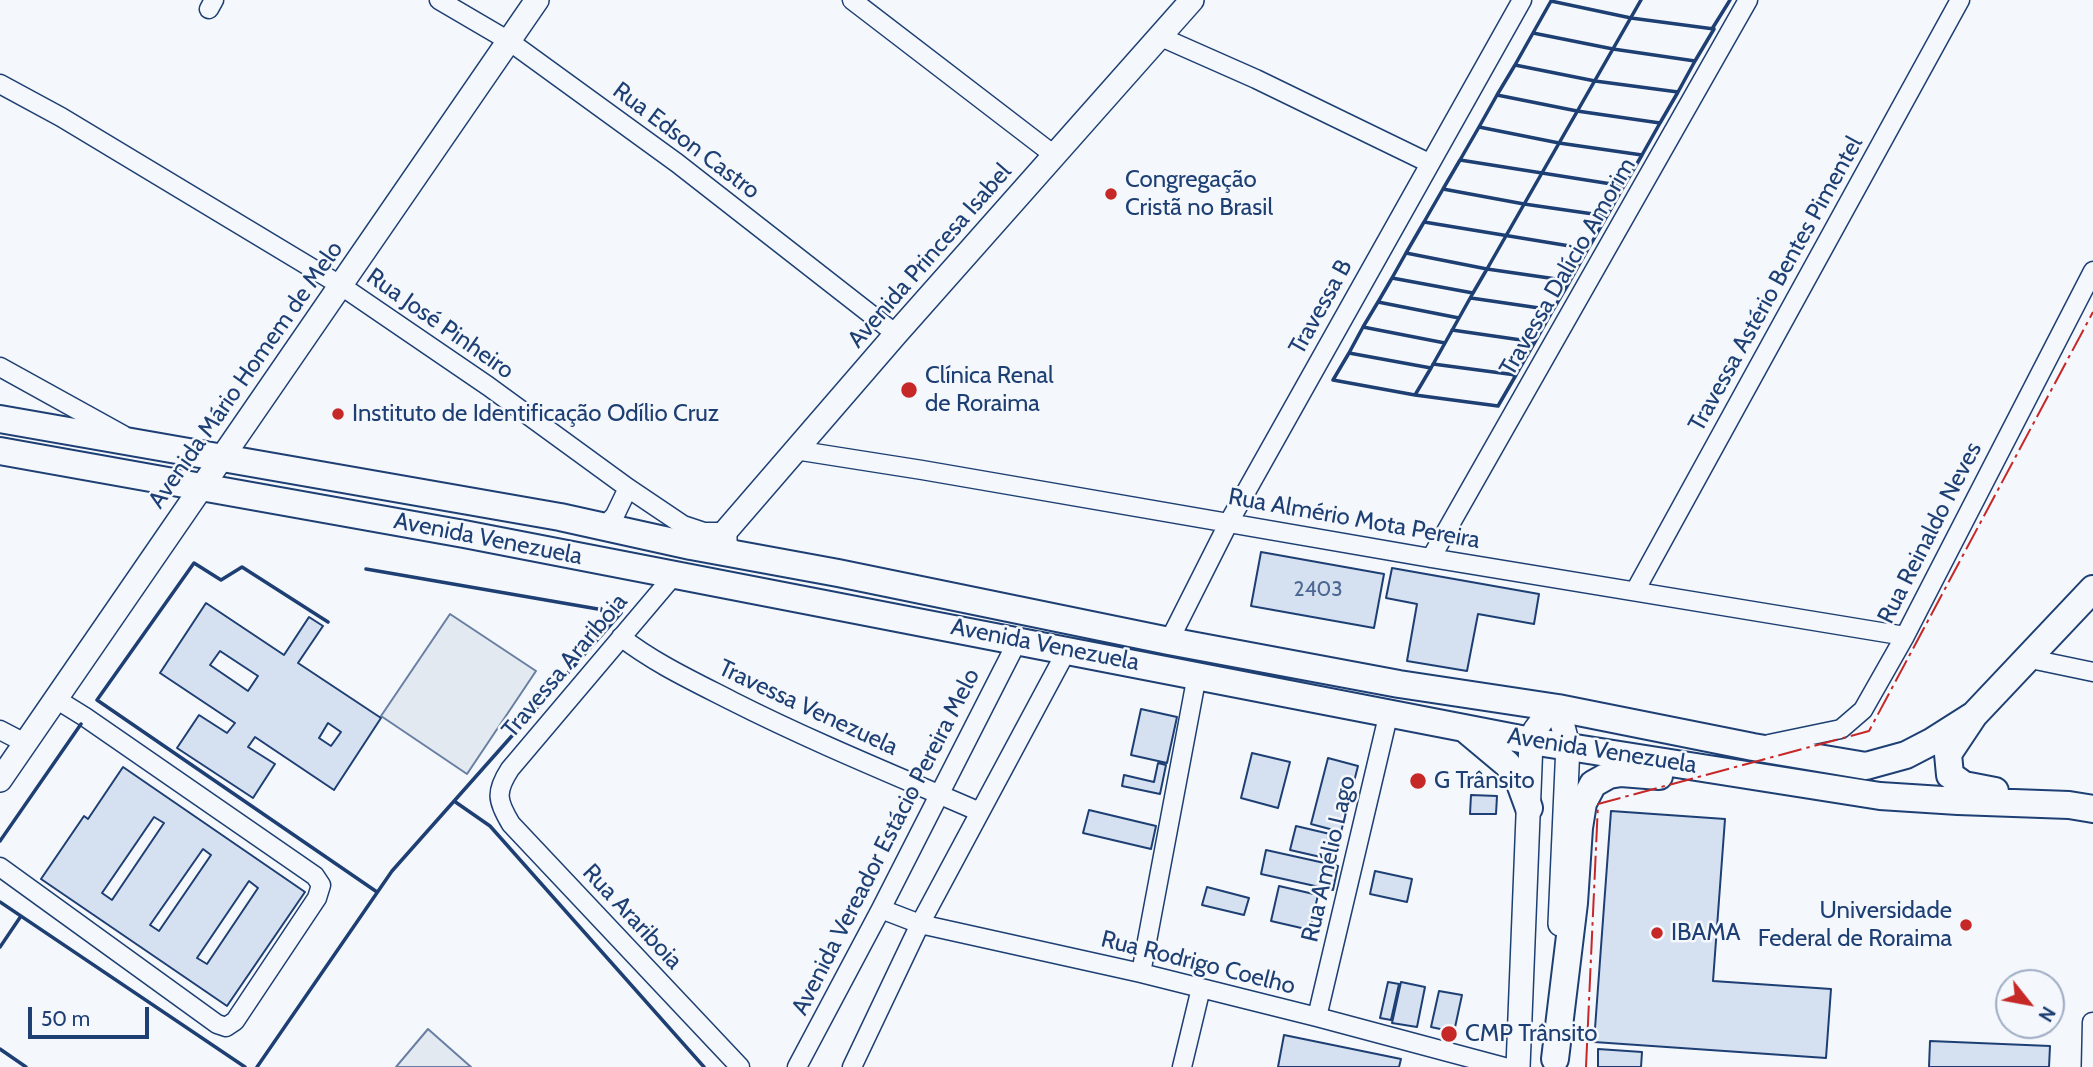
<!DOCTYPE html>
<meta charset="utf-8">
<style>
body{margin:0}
#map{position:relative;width:2093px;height:1067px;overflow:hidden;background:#f4f7fb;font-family:Cabin,sans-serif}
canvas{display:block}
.north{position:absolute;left:1995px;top:969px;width:70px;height:70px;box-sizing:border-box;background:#f4f7fb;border:2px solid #9eadc5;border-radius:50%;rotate:121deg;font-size:19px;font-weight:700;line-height:28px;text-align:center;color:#1d3f73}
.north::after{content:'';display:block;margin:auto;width:24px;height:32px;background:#c62828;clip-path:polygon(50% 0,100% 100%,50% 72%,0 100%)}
.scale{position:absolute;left:28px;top:1007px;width:121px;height:32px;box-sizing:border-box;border:4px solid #1d3f73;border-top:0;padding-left:9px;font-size:21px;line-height:24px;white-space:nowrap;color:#1d3f73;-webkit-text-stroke:5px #f4f7fb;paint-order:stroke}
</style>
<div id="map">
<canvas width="2093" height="1067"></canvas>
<div class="north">N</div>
<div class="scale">50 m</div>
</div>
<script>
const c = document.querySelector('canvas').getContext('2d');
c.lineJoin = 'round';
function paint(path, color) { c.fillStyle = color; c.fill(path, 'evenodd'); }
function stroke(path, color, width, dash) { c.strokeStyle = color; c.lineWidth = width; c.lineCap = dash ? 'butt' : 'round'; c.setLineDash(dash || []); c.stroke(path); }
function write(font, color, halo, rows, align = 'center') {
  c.font = font + ' Cabin,sans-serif'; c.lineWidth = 5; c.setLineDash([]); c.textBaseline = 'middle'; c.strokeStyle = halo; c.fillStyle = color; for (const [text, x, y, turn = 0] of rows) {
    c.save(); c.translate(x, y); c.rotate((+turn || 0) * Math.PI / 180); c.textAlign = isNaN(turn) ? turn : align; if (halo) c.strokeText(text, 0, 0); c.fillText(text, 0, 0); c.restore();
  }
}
const green = new Path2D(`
 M 450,614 L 536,671 L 467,774 L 381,716 Z
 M 428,1029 L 471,1067 L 396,1067 Z`);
paint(green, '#e3e9f0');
stroke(green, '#687fa3', 2);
const building = new Path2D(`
 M 1261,552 L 1384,574 L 1374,628 L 1251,606 Z
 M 1392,568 L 1539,594 L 1534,624 L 1478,614 L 1467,671 L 1407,661 L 1417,604 L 1386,598 Z
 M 206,603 L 284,655 L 309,617 L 323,626 L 298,663 L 381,718 L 334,790 L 255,737 L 248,747 L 275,764 L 253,798 L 177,748 L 199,715 L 227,733 L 235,723 L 160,673 ZM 220,651 L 258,676 L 248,691 L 210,665 ZM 328,723 L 341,732 L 331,746 L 319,738 Z
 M 1141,709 L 1177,717 L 1167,763 L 1131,755 Z
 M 1252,753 L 1290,762 L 1278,808 L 1241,798 Z
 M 1328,758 L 1358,766 L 1341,832 L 1311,824 Z
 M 1158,763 L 1166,765 L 1160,794 L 1122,786 L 1124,775 L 1154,782 Z
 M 123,767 L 305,892 L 227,1006 L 41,879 L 84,816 L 88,819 ZM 154,817 L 164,823 L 112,900 L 102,893 ZM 203,849 L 211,855 L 159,931 L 150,925 ZM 249,881 L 258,888 L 207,964 L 197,958 Z
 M 1471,795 L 1497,796 L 1496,814 L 1470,814 Z
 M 1089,810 L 1156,826 L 1151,849 L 1083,833 Z
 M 1611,811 L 1725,819 L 1713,981 L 1831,989 L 1826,1058 L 1594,1042 Z
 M 1296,826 L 1330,834 L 1325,858 L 1290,850 Z
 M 1266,850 L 1338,866 L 1333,890 L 1261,874 Z
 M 1375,871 L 1412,879 L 1407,902 L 1370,894 Z
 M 1279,886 L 1318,895 L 1310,930 L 1271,921 Z
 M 1207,887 L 1249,898 L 1244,915 L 1202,905 Z
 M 1388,982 L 1399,984 L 1391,1020 L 1380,1018 Z
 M 1401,982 L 1425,987 L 1417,1027 L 1392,1023 Z
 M 1439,991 L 1462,995 L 1454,1032 L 1431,1027 Z
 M 1284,1035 L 1401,1059 L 1399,1067 L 1278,1067 Z
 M 1930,1041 L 2050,1046 L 2049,1067 L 1929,1067 Z
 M 1598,1049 L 1642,1052 L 1641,1067 L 1598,1067 Z`);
paint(building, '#d5e0f0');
stroke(building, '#1d3f73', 2);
const minor = new Path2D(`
 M 439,0 L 509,41 L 677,163 L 896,334
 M 852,0 L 1054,155
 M 209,9 L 214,0
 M 1161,37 L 1256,79 L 1429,163
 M 0,84 L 61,117 L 340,285 L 488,386 L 628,488 L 683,525 L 704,532 L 725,532
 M 0,367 L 123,435
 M 795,450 L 922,470 L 1431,558 L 1905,636
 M 604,527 L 615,515 L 628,488
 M 1431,558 L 1748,0
 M 675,574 L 510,769 C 495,792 497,801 511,824 L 740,1067
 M 1635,591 L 1960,0
 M 621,637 C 654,663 695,682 732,701 C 813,742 897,776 980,812
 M 1169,641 L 1229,522 L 1522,0
 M 2026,658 L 2093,672
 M 0,730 L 25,743
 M 1769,744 L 1841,729 L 1863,710 L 1905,636 L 2093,271
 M 0,867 L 217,1024 L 226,1027 L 235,1021 L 317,898 L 321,885 L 315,876 L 85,717 L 56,699
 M 881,909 L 920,924 L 1141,973 L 1317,1017 L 1504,1067
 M 1141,973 L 1197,675
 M 1317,1017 L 1389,712
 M 797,1067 L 881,909 L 1018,640
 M 852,1067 L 920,924 L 1067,650
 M 1182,1067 L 1201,988
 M 2091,1067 L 2092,1022`);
const major = new Path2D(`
 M 732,554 L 725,544 L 725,532 L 896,334 L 1192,0
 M 1558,708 L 1568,745 L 1560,924
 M 0,780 L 537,0
 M 1518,1067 L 1531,741 L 1535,730 L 1552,707`);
const highway = new Path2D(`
 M 0,419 L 560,517 L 691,546 L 838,573 L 1169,641 L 1399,684 L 1558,708 L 1753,747 L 1866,766 L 1906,755 L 1933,741 L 1974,715
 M 0,451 L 464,534 L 1531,741 L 1880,796 L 1958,801 L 2069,805 L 2093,809
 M 1464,728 L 1507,764 L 1518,778 L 1529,808
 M 1995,791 L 1964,785 L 1950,775 L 1948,754 L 1974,715 L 2093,589
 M 1555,1059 L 1574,903 L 1579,828 L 1583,803 L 1593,784 L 1609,775 L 1621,773 L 1659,776`);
stroke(minor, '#1d3f73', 21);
stroke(major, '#1d3f73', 26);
stroke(highway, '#1d3f73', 30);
stroke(minor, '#f4f7fb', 18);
stroke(major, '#f4f7fb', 23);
stroke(highway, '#f4f7fb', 26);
stroke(new Path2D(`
 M 1551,1 L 1631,18 L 1714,29 L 1695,61 L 1613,49 L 1533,33 Z
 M 1712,29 L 1730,0
 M 1533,33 L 1613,49 L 1695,61 L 1678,92 L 1595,81 L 1515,65 Z
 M 1515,65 L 1595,81 L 1678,92 L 1660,123 L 1577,111 L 1497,95 Z
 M 1497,95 L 1577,111 L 1660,123 L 1642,155 L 1559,143 L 1479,127 Z
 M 1479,127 L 1559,143 L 1642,155 L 1624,186 L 1460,160 Z
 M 1460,160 L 1624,186 L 1607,216 L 1524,204 L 1443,189 Z
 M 1443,189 L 1524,204 L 1607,216 L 1588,249 L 1424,222 Z
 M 1406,253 L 1424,222 L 1426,222
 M 1406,253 L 1487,269 L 1473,293 L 1392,278 Z
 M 1487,269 L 1570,281 L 1588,249 L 1585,249
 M 1487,269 L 1641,0
 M 1392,278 L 1473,293 L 1459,318 L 1378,302 Z
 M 1471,298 L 1553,310 L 1535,342 L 1532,341
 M 1378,302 L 1459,318 L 1445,343 L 1363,327 Z
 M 1551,309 L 1553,310 L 1570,281 L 1567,280
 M 1363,327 L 1445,343 L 1431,368 L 1349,353 Z
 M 1452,330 L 1535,342 L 1516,375 L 1513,375
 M 1415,395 L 1431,368 L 1349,353 L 1333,380 L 1415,395 L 1498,406 L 1516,375 L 1433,364
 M 366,569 L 621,613
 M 328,622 L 242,567 L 221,580 L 194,563 L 97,700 L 377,892
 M 454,801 L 490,826 L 704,1067
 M 0,841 L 81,724
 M 0,902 L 245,1067
 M 0,947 L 21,916
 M 0,1049 L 26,1067
 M 257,1067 L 392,871 L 621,613`), '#1d3f73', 3.5);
stroke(new Path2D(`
 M 1586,1067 L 1598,804 L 1869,731 L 2093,312`), '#c62828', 2, [24, 5, 3.5, 5]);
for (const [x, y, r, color] of [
 [1111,194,7,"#c62828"],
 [909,390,9,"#c62828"],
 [338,414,7,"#c62828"],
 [1418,781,9,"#c62828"],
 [1966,925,7,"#c62828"],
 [1657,933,7,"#c62828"],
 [1449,1034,9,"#c62828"]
]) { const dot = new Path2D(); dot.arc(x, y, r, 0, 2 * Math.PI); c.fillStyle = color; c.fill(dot); stroke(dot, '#f4f7fb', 2.5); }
write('21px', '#4b6792', null, [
 ["2403",1318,590]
]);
write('24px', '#1d3f73', '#f4f7fb', [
 ["Rua Edson Castro",686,141,37],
 ["Avenida Princesa Isabel",930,256,-49],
 ["Travessa Dalício Amorim",1568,267,-60],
 ["Travessa Astério Bentes Pimentel",1776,284,-61],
 ["Travessa B",1321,307,-61],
 ["Rua José Pinheiro",440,324,35],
 ["Avenida Mário Homem de Melo",246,375,-55],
 ["Rua Almério Mota Pereira",1354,519,10],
 ["Rua Reinaldo Neves",1930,533,-63],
 ["Avenida Venezuela",488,539,11],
 ["Avenida Venezuela",1045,645,11],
 ["Travessa Araribóia",565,666,-50],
 ["Travessa Venezuela",808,708,25],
 ["Avenida Venezuela",1602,751,9],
 ["Avenida Vereador Estácio Pereira Melo",886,842,-63],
 ["Rua Amélio Lago",1329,859,-77],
 ["Rua Arariboia",632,917,47],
 ["Rua Rodrigo Coelho",1198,963,14]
]);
write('24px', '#1d3f73', '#f4f7fb', [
 ["Congregação",1125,180],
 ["Cristã no Brasil",1125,208],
 ["Clínica Renal",925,376],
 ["de Roraima",925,404],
 ["Instituto de Identificação Odílio Cruz",352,414],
 ["G Trânsito",1434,781],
 ["Universidade",1952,911,"right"],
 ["Federal de Roraima",1952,939,"right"],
 ["IBAMA",1671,933],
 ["CMP Trânsito",1465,1034]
], 'left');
</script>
